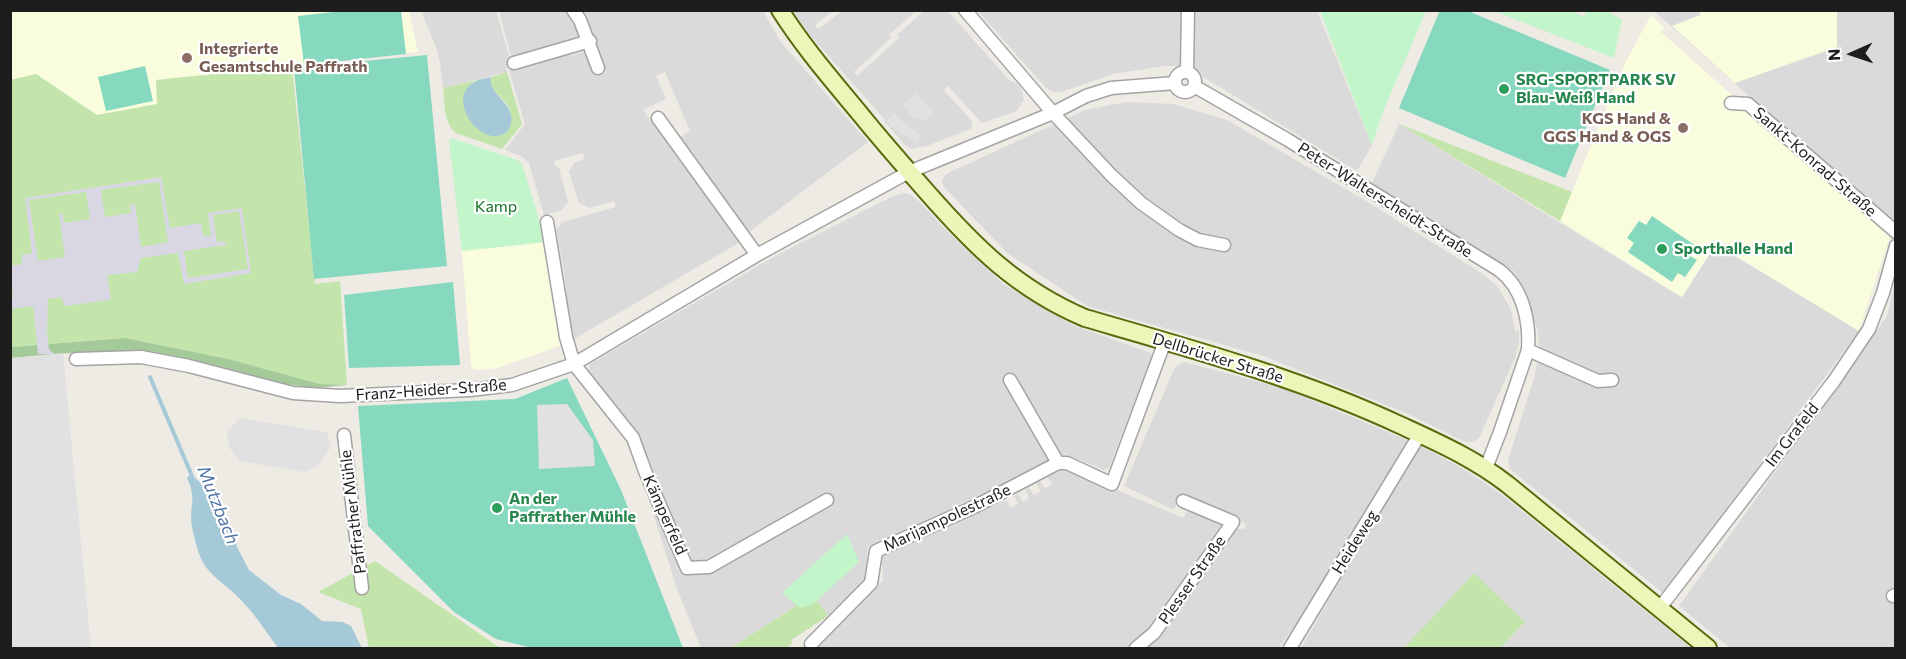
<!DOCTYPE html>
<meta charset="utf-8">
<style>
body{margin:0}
#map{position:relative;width:1906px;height:659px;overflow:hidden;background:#edebe3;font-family:Commissioner,sans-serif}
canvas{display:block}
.frame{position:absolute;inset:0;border:12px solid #1d1d1d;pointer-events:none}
.north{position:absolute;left:1822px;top:24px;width:60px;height:60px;-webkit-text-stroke:4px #fff;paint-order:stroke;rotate:267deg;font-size:16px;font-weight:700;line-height:24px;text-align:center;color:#1d1d1d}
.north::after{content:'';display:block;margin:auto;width:21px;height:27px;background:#1d1d1d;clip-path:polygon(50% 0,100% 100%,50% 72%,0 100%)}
</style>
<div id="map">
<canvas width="1906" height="659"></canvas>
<div class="frame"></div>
<div class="north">N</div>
</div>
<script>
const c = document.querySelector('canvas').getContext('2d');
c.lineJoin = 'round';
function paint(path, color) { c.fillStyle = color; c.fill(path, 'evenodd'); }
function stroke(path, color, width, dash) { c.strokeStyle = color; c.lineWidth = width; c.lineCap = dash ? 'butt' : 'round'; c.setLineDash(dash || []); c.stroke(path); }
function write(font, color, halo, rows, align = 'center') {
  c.font = font + ' Commissioner,sans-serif'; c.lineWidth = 4.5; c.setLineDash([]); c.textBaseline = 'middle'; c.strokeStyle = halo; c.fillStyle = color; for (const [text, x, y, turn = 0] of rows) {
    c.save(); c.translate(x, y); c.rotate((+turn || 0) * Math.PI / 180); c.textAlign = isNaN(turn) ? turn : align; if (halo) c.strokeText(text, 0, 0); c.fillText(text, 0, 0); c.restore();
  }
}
paint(new Path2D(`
 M 581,10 L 763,11 L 780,41 L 868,142 L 749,232 L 679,138 L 690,131 L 665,72 L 656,76 L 666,99 L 643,110 L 742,241 L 574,339 L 571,333 L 564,271 L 556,230 L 563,222 L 616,207 L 614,201 L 589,208 L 579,203 L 569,172 L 574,163 L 585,159 L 583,153 L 554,161 L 556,167 L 559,168 L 568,202 L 562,210 L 544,215 L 529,163 L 521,156 L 505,150 L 525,124 L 509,70 L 568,53 L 570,56 L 583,52 L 590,57 L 596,75 L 606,72 L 594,35 Z
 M 421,11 L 496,11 L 512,66 L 506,68 L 507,72 L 443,88 L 440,63 L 436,47 Z
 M 499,11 L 568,11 L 575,20 L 581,38 L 512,60 Z
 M 792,11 L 833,11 L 815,25 L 818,29 L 842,11 L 916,11 L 889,35 L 891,38 L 854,72 L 857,76 L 899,38 L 897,35 L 924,11 L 948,11 L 1009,80 L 1016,83 L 1021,88 L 1024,100 L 1017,111 L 982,123 L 948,86 L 944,90 L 972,121 L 972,127 L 970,129 L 927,146 L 911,149 L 906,146 L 884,121 L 885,120 L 810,35 Z
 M 978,11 L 1317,11 L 1372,145 L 1357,171 L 1190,69 L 1179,66 L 1164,66 L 1113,74 L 1062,92 L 1053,92 L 1045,87 Z
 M 1654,11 L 1895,11 L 1895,218 L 1886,218 Z
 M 1126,102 L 1173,104 L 1227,120 L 1361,198 L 1483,274 L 1498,287 L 1511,310 L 1515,331 L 1519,331 L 1519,341 L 1515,358 L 1479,438 L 1473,442 L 1465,442 L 1406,413 L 1263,356 L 1087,306 L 1007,253 L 944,187 L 942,181 L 946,174 L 1085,110 Z
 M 1399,124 L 1681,297 L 1715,244 L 1859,331 L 1664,594 L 1510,469 L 1508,460 L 1535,375 L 1539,348 L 1538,330 L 1515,272 L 1372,183 Z
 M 905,193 L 911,195 L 920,202 L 941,225 L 1003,284 L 1072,325 L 1151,353 L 1152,357 L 1109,468 L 1104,470 L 1065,454 L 964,505 L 867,547 L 867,580 L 828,616 L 810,592 L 794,607 L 731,648 L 701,648 L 677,589 L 624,421 L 591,378 L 589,371 L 590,364 L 775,256 L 893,196 Z
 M 1895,283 L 1895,648 L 1730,648 L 1679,606 L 1887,316 Z
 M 1184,362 L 1283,388 L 1409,441 L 1336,565 L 1334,564 L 1315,597 L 1279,648 L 1147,648 L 1159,636 L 1235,528 L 1244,529 L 1247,524 L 1180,498 L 1174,510 L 1124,486 L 1175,367 Z
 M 1419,445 L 1462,468 L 1497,491 L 1691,648 L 1301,648 Z
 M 1063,469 L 1070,470 L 1183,518 L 1190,508 L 1222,523 L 1223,526 L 1152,631 L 1130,648 L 817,648 L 883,580 L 882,555 L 1006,500 L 1011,508 L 1018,504 L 1014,496 L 1018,494 L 1023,502 L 1029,498 L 1025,490 L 1029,487 L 1034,495 L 1041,491 L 1036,483 L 1040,481 L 1045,489 L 1052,484 L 1047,477 Z`), '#dbdada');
paint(new Path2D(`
 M 10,11 L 409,11 L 418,52 L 156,80 L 157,104 L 96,115 L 36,74 L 11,80 Z
 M 1700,11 L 1837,11 L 1837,47 L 1735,83 L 1672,26 L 1700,15 Z
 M 1651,15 L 1665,28 L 1661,32 L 1890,236 L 1859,331 L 1716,244 L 1682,297 L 1560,221 L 1625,63 Z
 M 546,242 L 562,345 L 498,368 L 475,370 L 471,366 L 462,251 Z`), '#fafddd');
paint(new Path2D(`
 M 292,66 L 315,284 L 340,281 L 347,385 L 320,384 L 227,359 L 125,338 L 11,347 L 10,80 L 36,74 L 97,115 L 157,104 L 156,80 Z
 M 507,72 L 522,124 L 502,149 L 456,133 C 443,123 445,103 443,88 L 486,78 L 472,83 L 467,88 L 473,124 C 483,134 496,141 508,131 C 509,126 511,121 511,116 C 511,99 489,95 491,77 Z
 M 1399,124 L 1572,192 L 1560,221 Z
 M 375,561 L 500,648 L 369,648 L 361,609 L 318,592 Z
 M 1474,573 L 1525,622 L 1500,648 L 1404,648 Z
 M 810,592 L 828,616 L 791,640 L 793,642 L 787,648 L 731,648 L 794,607 Z`), '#c3e5ac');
paint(new Path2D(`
 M 125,338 L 228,359 L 320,384 L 347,385 L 315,388 L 278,383 L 205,364 L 140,353 L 94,351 L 11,358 L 11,347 Z`), '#a5ca9a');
paint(new Path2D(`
 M 1320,11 L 1426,11 L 1382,114 L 1372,145 Z
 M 1494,11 L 1573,11 L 1583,17 L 1588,11 L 1608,11 L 1622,20 L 1614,58 Z
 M 450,139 L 454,139 L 517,160 L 522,164 L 546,242 L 462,251 L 449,142 Z
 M 847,534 L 859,562 L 812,605 L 800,608 L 782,593 Z`), '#c2f5ca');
paint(new Path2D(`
 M 352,10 L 401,11 L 406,54 L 304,65 L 298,16 Z
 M 1440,10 L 1468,11 L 1610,70 L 1565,178 L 1399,108 Z
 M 427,55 L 447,266 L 314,279 L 294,68 Z
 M 145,66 L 153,101 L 106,111 L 98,77 Z
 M 1652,216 L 1696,246 L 1690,256 L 1697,260 L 1685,277 L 1678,273 L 1672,282 L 1628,252 L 1634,243 L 1627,238 L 1639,221 L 1646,225 Z
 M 453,282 L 460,365 L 349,368 L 344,295 Z
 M 567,378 L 621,490 L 683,648 L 532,648 L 496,639 L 454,612 L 368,526 L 358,406 L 515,399 Z`), '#86d8be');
paint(new Path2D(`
 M 916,93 L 934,113 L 923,122 L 918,116 L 914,119 L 902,105 Z
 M 894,113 L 900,120 L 922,136 L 917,143 L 892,127 L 886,120 Z
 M 63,353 L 91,648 L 11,648 L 11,358 Z
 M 567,404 L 593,440 L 595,466 L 539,469 L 537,405 Z
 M 240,418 L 327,432 L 331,447 L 317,467 L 304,472 L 239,461 L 229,447 L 227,432 Z`), '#e1e1e1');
paint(new Path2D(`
 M 161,177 L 170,228 L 201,223 L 203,236 L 211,236 L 208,213 L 242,208 L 251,273 L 184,284 L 178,253 L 141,258 L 137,272 L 107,275 L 111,298 L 109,300 L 64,306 L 62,297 L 48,299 L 47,331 L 49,349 L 54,354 L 38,354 L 33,306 L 11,309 L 11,300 L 13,299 L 11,266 L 22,264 L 22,255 L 32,253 L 25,198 ZM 159,182 L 168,242 L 141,247 L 135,204 L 130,205 L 131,213 L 105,217 L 101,190 ZM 86,192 L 90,219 L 64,223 L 63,214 L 59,214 L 65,257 L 38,261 L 29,200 ZM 239,211 L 248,269 L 188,278 L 184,251 L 226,245 L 225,241 L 217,242 L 213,215 Z`), '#d8d7e3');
paint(new Path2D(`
 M 491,77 C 488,98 523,105 508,131 C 485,151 449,106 469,86 C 474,81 484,78 491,77 Z
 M 191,474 L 204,486 L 211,486 L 218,491 L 238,549 L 249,570 L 281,595 L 301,604 L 322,621 L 343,622 L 351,626 L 362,648 L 278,648 C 265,630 252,610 235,594 C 225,584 210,576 203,562 C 198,554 191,527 191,518 C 192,500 195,495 187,478 Z`), '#a6c9d8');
stroke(new Path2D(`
 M 150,377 L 192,476`), '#a6c9d8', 4);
const minor = new Path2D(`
 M 573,10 L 580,20 L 598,68
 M 965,10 L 1053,113 L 1111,175 L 1141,203 L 1179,230 L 1198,240 L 1224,245
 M 514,63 L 590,41
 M1175 82a10 10 0 1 1 20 0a10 10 0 1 1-20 0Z
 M 1187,72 L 1188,10
 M 1194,86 L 1288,140 L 1499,270 C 1523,288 1530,321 1528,350 L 1500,432 L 1486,468
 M 1731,103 L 1748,104 L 1896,232
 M 658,118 L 757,255
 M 547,222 L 566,337 L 574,364 L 633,438 L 645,471 L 687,568 L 709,567 L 827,500
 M 1528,350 L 1598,381 L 1612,380
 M 76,359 L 141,357 L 189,366 L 293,393 L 340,396 L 470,390 L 512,385 L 574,364 L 757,255 L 909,172 L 1053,113 L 1086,96 L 1111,88 L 1175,83
 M 1010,380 L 1058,463
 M 344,435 L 362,588
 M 1893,596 L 1896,595
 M 1659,609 L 1834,381 L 1869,329 L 1883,293 L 1896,246
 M 811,644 L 871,583 L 876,551 L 974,507 L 1058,463 L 1067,463 L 1112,484 L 1165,341
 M 1136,648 L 1154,633 L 1233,522 L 1183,501
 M 1290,648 L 1420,434`);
const secondary = new Path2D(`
 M 780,10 C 804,48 833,81 861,115 C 882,141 904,166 926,191 C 975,247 1017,289 1085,318 C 1192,349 1299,378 1400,425 C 1439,443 1473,458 1507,484 L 1708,648`);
stroke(minor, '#a4a4a4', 15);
stroke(secondary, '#5a6b0c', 20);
stroke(minor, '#fff', 12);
stroke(secondary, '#edf5b9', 16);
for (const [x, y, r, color] of [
 [187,58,6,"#8d6e63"],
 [1504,89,6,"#2e9e5b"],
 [1683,128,6,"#8d6e63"],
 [1662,249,6,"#2e9e5b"],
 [497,508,6,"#2e9e5b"]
]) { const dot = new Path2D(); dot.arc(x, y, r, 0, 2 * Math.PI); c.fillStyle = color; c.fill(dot); stroke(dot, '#fff', 2); }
write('bold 16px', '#785e54', '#fff', [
 ["Integrierte",199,49],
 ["Gesamtschule Paffrath",199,67],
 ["KGS Hand &",1671,119,"right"],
 ["GGS Hand & OGS",1671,137,"right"]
], 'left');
write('bold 16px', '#27864d', '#fff', [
 ["SRG-SPORTPARK SV",1516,80],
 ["Blau-Weiß Hand",1516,98],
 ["Sporthalle Hand",1674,249],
 ["An der",509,499],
 ["Paffrather Mühle",509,517]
], 'left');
write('16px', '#1d1d1d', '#fff', [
 ["Sankt-Konrad-Straße",1815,162,41],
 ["Peter-Walterscheidt-Straße",1385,200,32],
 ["Dellbrücker Straße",1218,358,17],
 ["Franz-Heider-Straße",431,390,-4],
 ["Im Grafeld",1792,435,-52],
 ["Paffrather Mühle",353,512,-97],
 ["Kämperfeld",665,515,66],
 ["Marijampolestraße",947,518,-25],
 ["Heideweg",1355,542,-58],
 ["Plesser Straße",1192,580,-55]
]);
write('16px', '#127322', '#fff', [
 ["Kamp",496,207]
]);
write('italic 18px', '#5074a5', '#fff', [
 ["Mutzbach",218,505,68]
]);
</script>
